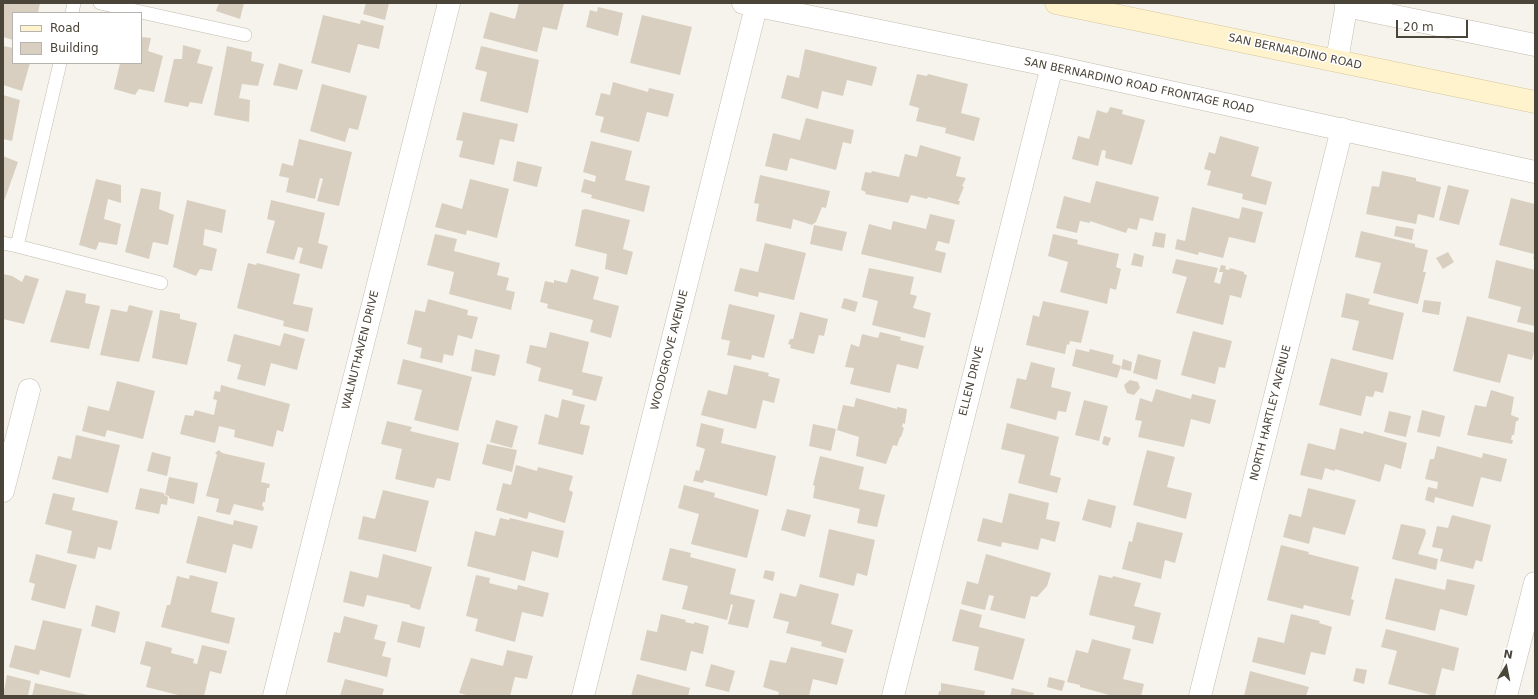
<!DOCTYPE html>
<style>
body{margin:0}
#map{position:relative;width:1538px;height:699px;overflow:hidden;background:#f6f3ec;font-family:"DejaVu Sans",sans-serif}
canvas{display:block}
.frame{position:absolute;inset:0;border:4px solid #4b4439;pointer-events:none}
.legend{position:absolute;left:12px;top:12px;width:130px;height:52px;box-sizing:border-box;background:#fff;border:1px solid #b7b4b0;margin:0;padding:5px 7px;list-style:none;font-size:12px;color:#4b4439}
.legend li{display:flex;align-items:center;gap:8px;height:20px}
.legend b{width:20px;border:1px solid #b7b4b0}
.north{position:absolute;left:1486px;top:647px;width:40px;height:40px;-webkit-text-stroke:3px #fff;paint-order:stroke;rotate:10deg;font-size:11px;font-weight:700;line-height:16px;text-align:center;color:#4b4439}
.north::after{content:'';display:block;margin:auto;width:14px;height:18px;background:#4b4439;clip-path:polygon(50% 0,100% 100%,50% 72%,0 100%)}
.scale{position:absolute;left:1396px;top:20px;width:72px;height:18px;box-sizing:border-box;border:2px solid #4b4439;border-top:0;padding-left:5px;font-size:12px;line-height:14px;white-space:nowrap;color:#4b4439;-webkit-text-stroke:3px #fff;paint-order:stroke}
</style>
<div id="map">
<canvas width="1538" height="699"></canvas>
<div class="frame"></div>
<ul class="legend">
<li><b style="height:5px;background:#fff3cd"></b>Road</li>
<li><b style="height:11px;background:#d8cfc1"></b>Building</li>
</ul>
<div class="north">N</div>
<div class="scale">20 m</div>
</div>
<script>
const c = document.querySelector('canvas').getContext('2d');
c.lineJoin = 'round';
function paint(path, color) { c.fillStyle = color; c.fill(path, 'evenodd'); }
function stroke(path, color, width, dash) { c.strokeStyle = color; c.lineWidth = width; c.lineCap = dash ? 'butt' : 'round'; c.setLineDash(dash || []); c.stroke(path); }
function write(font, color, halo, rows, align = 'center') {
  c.font = font + ' "DejaVu Sans",sans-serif'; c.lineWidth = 3; c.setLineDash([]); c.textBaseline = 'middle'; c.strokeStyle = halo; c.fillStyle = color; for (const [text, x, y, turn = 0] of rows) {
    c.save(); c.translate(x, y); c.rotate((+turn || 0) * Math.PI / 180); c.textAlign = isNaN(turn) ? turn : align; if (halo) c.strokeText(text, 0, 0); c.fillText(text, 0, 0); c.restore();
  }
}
paint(new Path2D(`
 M 3,3 L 40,3 L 38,13 L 13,13 L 13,40 L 3,37 Z
 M 219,3 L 244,3 L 240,19 L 216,11 Z
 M 366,3 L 389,3 L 385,20 L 363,14 Z
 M 519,3 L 564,3 L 557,30 L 543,27 L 537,52 L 483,38 L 490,12 L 515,19 Z
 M 598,7 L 623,13 L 618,36 L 586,27 L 590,10 L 597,12 Z
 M 323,15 L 360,24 L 361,20 L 384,26 L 379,49 L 358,44 L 350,73 L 311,63 Z
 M 642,15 L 692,27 L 680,75 L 630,63 Z
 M 141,37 L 151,38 L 148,51 L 163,56 L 154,92 L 139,89 L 135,95 L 114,89 L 120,63 L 141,63 Z
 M 183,45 L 201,50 L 197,63 L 213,67 L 202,104 L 190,102 L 188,107 L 164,102 L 174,59 L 182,59 Z
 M 3,46 L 13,48 L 13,63 L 30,63 L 22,91 L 3,85 Z
 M 227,46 L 252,52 L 251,61 L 264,64 L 258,86 L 242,84 L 239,98 L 250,100 L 249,122 L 214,115 Z
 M 481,46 L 539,60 L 528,113 L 480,101 L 487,72 L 475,69 Z
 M 805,49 L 877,67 L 872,86 L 847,80 L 843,96 L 822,91 L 818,109 L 781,98 L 787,75 L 799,78 Z
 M 279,63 L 303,70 L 297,90 L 273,85 Z
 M 917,74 L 927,76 L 928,74 L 968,84 L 961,113 L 980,118 L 974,141 L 945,133 L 946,128 L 916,121 L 919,108 L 909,105 Z
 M 613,82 L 648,92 L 649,88 L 674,94 L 668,117 L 647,112 L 639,142 L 600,132 L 604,117 L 595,115 L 601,93 L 610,95 Z
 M 322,84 L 367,96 L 358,130 L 349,128 L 345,142 L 310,131 Z
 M 3,95 L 20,100 L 12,141 L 3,139 Z
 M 1110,107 L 1123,110 L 1122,114 L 1145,120 L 1132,165 L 1105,158 L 1106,151 L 1102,150 L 1098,166 L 1072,159 L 1078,136 L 1089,139 L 1097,110 L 1106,113 L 1108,112 Z
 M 463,112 L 518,124 L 514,142 L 500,139 L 494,165 L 459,157 L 463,141 L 456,140 Z
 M 806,118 L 854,130 L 851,144 L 843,142 L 836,170 L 790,158 L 787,171 L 765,166 L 773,133 L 800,140 Z
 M 1220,136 L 1259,147 L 1251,176 L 1272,182 L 1266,205 L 1242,199 L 1243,194 L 1207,185 L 1211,171 L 1204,169 L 1209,152 L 1215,154 Z
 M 299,139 L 352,152 L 339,206 L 317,201 L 323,179 L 320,178 L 315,199 L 286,192 L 289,178 L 279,176 L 282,163 L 293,166 Z
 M 591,141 L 632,151 L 625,180 L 650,186 L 644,212 L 591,198 L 592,195 L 581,192 L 584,179 L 595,182 L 596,176 L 583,172 Z
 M 920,145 L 961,157 L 956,176 L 966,178 L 962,186 L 964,187 L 958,201 L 960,201 L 959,205 L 928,197 L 927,199 L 911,195 L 908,203 L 865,194 L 866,192 L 861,190 L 865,172 L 871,173 L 872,171 L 899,177 L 905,154 L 917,157 Z
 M 3,156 L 18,162 L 3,204 Z
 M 517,161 L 542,167 L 537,187 L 513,181 Z
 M 1382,171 L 1416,178 L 1416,181 L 1441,187 L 1434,218 L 1418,214 L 1416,224 L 1366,214 L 1372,186 L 1379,187 Z
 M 760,175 L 830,191 L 826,208 L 822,207 L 816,222 L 812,225 L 793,219 L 791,229 L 756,221 L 759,204 L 754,203 Z
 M 96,179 L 121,185 L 121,203 L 108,199 L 104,219 L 121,224 L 117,245 L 99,242 L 96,250 L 79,245 Z
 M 470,179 L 509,189 L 497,238 L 467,230 L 466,235 L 435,227 L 442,203 L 462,209 Z
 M 1096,181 L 1159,197 L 1153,221 L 1140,218 L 1137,230 L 1128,228 L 1126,233 L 1090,221 L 1090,223 L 1080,221 L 1077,233 L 1056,228 L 1064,196 L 1090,203 Z
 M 1448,185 L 1469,190 L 1459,225 L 1439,220 Z
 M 141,188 L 161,192 L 159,209 L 174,215 L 168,245 L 153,242 L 149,259 L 125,252 Z
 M 1511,198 L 1535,204 L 1535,259 L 1533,259 L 1534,254 L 1499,245 Z
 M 187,200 L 226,210 L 222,233 L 205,229 L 203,245 L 217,249 L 212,271 L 200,269 L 196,276 L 173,267 Z
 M 271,200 L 325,213 L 318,243 L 328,246 L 322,269 L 299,263 L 303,248 L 298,247 L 294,260 L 266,253 L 275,221 L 267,219 Z
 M 1192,207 L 1239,219 L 1242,207 L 1263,212 L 1255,243 L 1229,237 L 1223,258 L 1199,252 L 1198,255 L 1175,249 L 1177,239 L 1185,241 Z
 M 586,209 L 630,220 L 623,249 L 633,252 L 627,275 L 605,269 L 607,254 L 575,246 L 582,210 Z
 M 930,214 L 955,220 L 949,244 L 938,241 L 935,250 L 946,253 L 941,273 L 861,254 L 869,224 L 891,230 L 893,221 L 926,229 Z
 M 814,225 L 847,232 L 842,251 L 810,244 Z
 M 1396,226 L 1414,229 L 1412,240 L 1394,236 Z
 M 1361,231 L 1415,244 L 1415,247 L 1428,250 L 1423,272 L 1426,272 L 1418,304 L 1373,293 L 1381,263 L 1355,257 Z
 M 1155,232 L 1166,234 L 1164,248 L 1152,246 Z
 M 435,234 L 457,239 L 454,251 L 500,263 L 497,275 L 509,278 L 506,290 L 515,292 L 511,310 L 449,294 L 454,272 L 427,265 Z
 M 1053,234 L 1078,240 L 1077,244 L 1119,254 L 1116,267 L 1121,269 L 1116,290 L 1110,288 L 1107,304 L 1060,292 L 1068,262 L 1048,256 Z
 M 765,243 L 806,253 L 794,300 L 759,292 L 758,297 L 734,291 L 740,268 L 758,272 Z
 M 1448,252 L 1454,262 L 1443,269 L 1436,258 Z
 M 1134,253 L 1144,256 L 1142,267 L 1131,265 Z
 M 1176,259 L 1218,268 L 1214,282 L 1220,284 L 1223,272 L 1219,272 L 1221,265 L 1226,266 L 1225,269 L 1229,270 L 1230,268 L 1244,272 L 1244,274 L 1247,275 L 1241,298 L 1230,295 L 1223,325 L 1176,313 L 1187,277 L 1172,273 Z
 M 1496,260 L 1535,270 L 1535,326 L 1517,322 L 1521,307 L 1488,298 Z
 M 248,263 L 256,265 L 257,263 L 300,274 L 293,304 L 313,308 L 308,332 L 283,326 L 284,321 L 237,308 Z
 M 869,268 L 914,277 L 910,294 L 917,296 L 913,308 L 931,313 L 925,338 L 872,325 L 878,301 L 862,297 Z
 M 571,269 L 599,277 L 593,299 L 619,306 L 611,338 L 590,332 L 593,320 L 547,308 L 548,304 L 540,302 L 545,281 L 554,283 L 554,280 L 567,283 Z
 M 3,274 L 12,276 L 22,282 L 25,275 L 39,279 L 24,324 L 3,319 Z
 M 66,290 L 86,294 L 85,303 L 100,306 L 89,349 L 50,342 Z
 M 1346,293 L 1370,299 L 1368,304 L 1404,313 L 1393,360 L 1352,350 L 1359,321 L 1341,317 Z
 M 844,298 L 858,302 L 855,312 L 841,308 Z
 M 428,299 L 468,310 L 467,315 L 478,317 L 472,339 L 458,335 L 453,356 L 444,354 L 442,363 L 420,358 L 422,348 L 407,344 L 415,310 L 425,312 Z
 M 1424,300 L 1441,302 L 1439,315 L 1422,312 Z
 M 1043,301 L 1089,311 L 1081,343 L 1070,341 L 1069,345 L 1067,344 L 1065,354 L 1026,345 L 1033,315 L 1039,317 Z
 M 729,304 L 775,315 L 764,358 L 752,355 L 751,360 L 727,355 L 730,341 L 721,339 Z
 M 129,305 L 153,311 L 139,362 L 100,355 L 111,309 L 127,312 Z
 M 160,310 L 180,314 L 180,319 L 197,323 L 187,365 L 152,358 Z
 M 800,312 L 828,319 L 824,336 L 819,335 L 814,354 L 790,348 L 791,345 L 788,344 L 790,339 L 793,339 Z
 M 1467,316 L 1535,333 L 1535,347 L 1532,360 L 1508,354 L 1500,383 L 1453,371 Z
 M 1193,331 L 1232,341 L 1225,368 L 1219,367 L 1215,384 L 1181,375 Z
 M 550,332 L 589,342 L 582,372 L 603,377 L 596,401 L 572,395 L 573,390 L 538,381 L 541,368 L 526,363 L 530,345 L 546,348 Z
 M 880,332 L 901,337 L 900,340 L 924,346 L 918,369 L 897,364 L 890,393 L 850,384 L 854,368 L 845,367 L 851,344 L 859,347 L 862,334 L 878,338 Z
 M 284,333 L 305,339 L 297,370 L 271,363 L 265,386 L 237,379 L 241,365 L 227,361 L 234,334 L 280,346 Z
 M 475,349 L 500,355 L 495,376 L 471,371 Z
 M 1076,349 L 1089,352 L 1090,349 L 1114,355 L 1112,363 L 1121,366 L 1117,378 L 1072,366 Z
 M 1138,354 L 1161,360 L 1157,380 L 1133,373 Z
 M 1331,358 L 1388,373 L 1383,393 L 1375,391 L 1373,397 L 1366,396 L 1361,416 L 1319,405 Z
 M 403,359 L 472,377 L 458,431 L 414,420 L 422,390 L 397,384 Z
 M 1123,359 L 1132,362 L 1131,371 L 1121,369 Z
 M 1031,362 L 1055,368 L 1051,387 L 1071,392 L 1066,412 L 1058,411 L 1056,420 L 1010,408 L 1017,378 L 1026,380 Z
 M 734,365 L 769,373 L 768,376 L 780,379 L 774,403 L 763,400 L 756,429 L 701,415 L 708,390 L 727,395 Z
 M 1130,380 L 1138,382 L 1140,388 L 1134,395 L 1127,393 L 1124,385 Z
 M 117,381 L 155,391 L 143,439 L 107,430 L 105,437 L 82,431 L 88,406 L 109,411 Z
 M 221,385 L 290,404 L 283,432 L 277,430 L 273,447 L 234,437 L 235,430 L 219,426 L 215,443 L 180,434 L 185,415 L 193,416 L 195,410 L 214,415 L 217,400 L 213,399 L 215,391 L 220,392 Z
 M 1156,389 L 1191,399 L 1192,394 L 1216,400 L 1210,424 L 1191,419 L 1184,447 L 1138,437 L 1142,421 L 1135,420 L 1140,398 L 1152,402 Z
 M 1491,390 L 1514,397 L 1511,415 L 1519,418 L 1518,421 L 1516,421 L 1514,435 L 1512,435 L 1511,440 L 1513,440 L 1512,444 L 1467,435 L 1475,405 L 1486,407 Z
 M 856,398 L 897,409 L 897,407 L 907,409 L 905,424 L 903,423 L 902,427 L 904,428 L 901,437 L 900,437 L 897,446 L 893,445 L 886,464 L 856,456 L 859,437 L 837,430 L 843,405 L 854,407 Z
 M 562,399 L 585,405 L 580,424 L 590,426 L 583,455 L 538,444 L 545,414 L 558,418 Z
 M 1084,400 L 1108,406 L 1099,441 L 1075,435 Z
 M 1422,410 L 1445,416 L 1440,437 L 1417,432 Z
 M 1389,411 L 1411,416 L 1406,437 L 1384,432 Z
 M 496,420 L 518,426 L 512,448 L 490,442 Z
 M 387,421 L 412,427 L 410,431 L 459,443 L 450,481 L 437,478 L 434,488 L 395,479 L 402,449 L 381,444 Z
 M 701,423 L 724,429 L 721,443 L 776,456 L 767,496 L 704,480 L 703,483 L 693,481 L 696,470 L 699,471 L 705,449 L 696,446 Z
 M 1007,423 L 1059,437 L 1050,475 L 1061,478 L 1057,493 L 1018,483 L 1025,455 L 1001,449 Z
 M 813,424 L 836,429 L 831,451 L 809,446 Z
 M 1340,428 L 1363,434 L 1364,431 L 1407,443 L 1401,469 L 1385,464 L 1380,482 L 1335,469 L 1335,471 L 1325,468 L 1322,480 L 1300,475 L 1308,443 L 1335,450 Z
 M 76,435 L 120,445 L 108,493 L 52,479 L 58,456 L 71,459 Z
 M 1104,436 L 1111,438 L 1108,446 L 1102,444 Z
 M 487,444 L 517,450 L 512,472 L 482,464 Z
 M 1437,446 L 1482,458 L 1483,453 L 1507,459 L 1501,482 L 1481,477 L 1473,507 L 1435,497 L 1434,503 L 1425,500 L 1428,487 L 1437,489 L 1438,482 L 1425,479 L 1430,459 L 1434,459 Z
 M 219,450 L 222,453 L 265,463 L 261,482 L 270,484 L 269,488 L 267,488 L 265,502 L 263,502 L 262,506 L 264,507 L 263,511 L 234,504 L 230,515 L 216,512 L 219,499 L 206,496 L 217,455 L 215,453 Z
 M 1147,450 L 1175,457 L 1167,487 L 1192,493 L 1186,519 L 1133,505 Z
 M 152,452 L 171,457 L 167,476 L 147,471 Z
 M 820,456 L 864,467 L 859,489 L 885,495 L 877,527 L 857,523 L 860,509 L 813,498 L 815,486 L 813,485 Z
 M 516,465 L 537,471 L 538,467 L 573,476 L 569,490 L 573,492 L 565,523 L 529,512 L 527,519 L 496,510 L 503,483 L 511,485 Z
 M 169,477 L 198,483 L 194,504 L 169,498 L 169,496 L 165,495 Z
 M 684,485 L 715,493 L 714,497 L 759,510 L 747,558 L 691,544 L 699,514 L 678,508 Z
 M 140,488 L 164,493 L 164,495 L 168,497 L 167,505 L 161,504 L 159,514 L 135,509 Z
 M 1308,488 L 1356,500 L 1345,535 L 1313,527 L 1309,544 L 1283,537 L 1289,514 L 1301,517 Z
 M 383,490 L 429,501 L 416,552 L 358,539 L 363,516 L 375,519 Z
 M 53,493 L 75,498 L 72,510 L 118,521 L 111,550 L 98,547 L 95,559 L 67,553 L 72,531 L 45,524 Z
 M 1009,493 L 1049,503 L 1046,519 L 1060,522 L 1055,542 L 1041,538 L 1038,550 L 1002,542 L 1001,547 L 977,541 L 983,518 L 1002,523 Z
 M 1088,499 L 1116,506 L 1111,528 L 1082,520 Z
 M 787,509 L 811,515 L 805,537 L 781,530 Z
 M 1452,515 L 1491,525 L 1482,562 L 1476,560 L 1473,569 L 1440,561 L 1443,549 L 1432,547 L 1437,526 L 1448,528 Z
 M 198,516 L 233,525 L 234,520 L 258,526 L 252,549 L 233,544 L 226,573 L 186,563 Z
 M 500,518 L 509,520 L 510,518 L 564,531 L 558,558 L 532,551 L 525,581 L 467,566 L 475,531 L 495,536 Z
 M 1137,522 L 1183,533 L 1175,563 L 1165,560 L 1161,579 L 1122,569 L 1129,541 L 1132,542 Z
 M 1401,524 L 1425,529 L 1426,533 L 1418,554 L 1438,559 L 1436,570 L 1392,559 Z
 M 829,529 L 875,540 L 867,576 L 857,573 L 854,586 L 819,577 Z
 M 1281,545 L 1309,552 L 1308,554 L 1359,567 L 1351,599 L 1354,600 L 1350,616 L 1304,605 L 1303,609 L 1267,600 Z
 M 670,548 L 691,553 L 690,557 L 736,569 L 730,594 L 755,600 L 748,628 L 728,624 L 733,605 L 731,604 L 727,620 L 682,609 L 688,586 L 662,580 Z
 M 36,554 L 77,565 L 65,609 L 31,600 L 35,584 L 29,582 Z
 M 383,554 L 432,567 L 420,610 L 410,607 L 410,605 L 367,595 L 364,607 L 343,602 L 350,571 L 378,578 Z
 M 986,554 L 1051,573 L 1047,586 L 1037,597 L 1031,596 L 1025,619 L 990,610 L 994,596 L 989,595 L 985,610 L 961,604 L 967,581 L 978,584 Z
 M 765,570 L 775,572 L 773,581 L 763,578 Z
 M 190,575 L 218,582 L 211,612 L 235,618 L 229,644 L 161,627 L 167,605 L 170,605 L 177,576 L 189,579 Z
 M 476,575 L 490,578 L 489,583 L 517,590 L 518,585 L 549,593 L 543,617 L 522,612 L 515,642 L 475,631 L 478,619 L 466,616 Z
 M 1099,575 L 1112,578 L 1113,576 L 1141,583 L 1134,606 L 1161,613 L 1153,644 L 1132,639 L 1135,626 L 1089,615 Z
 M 1395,578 L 1445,590 L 1447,579 L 1475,585 L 1467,616 L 1440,609 L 1435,631 L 1385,619 Z
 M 800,584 L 839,594 L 831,624 L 853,630 L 846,653 L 821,646 L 822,642 L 786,633 L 789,622 L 773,618 L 780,593 L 796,597 Z
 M 96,605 L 120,612 L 115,633 L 91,626 Z
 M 960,609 L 982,615 L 979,627 L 1025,639 L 1013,680 L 974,670 L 979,647 L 952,641 Z
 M 661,614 L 686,620 L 685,622 L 694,624 L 694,622 L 709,626 L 703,654 L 691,651 L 686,671 L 640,660 L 647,630 L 657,632 Z
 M 1291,614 L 1320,621 L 1319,623 L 1332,627 L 1325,655 L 1311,652 L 1305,675 L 1252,662 L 1258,637 L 1284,643 Z
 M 344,616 L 378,625 L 374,639 L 386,642 L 382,656 L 391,658 L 387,677 L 327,662 L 334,632 L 340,633 Z
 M 43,620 L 82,629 L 70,678 L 40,670 L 39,675 L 9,667 L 15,645 L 35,650 Z
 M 402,621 L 425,627 L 420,648 L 397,642 Z
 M 1386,629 L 1459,648 L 1454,671 L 1442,668 L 1435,696 L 1388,684 L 1397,651 L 1381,647 Z
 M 1092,639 L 1131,649 L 1123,679 L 1144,684 L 1141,696 L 1113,696 L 1080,687 L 1080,685 L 1067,682 L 1076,650 L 1088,653 Z
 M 146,641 L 172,648 L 171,653 L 194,659 L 193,663 L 197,664 L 202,645 L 227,651 L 221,674 L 210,671 L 204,696 L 182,696 L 146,687 L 151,667 L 140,664 Z
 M 791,647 L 844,659 L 837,685 L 813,679 L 809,696 L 778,696 L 779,692 L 763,687 L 770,660 L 786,663 Z
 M 507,650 L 533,656 L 527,679 L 515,677 L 510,696 L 470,696 L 459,693 L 471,658 L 503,666 Z
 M 711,664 L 735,671 L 729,692 L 705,686 Z
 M 1356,668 L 1367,670 L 1364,684 L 1353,681 Z
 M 1250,671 L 1309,687 L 1306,696 L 1244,696 Z
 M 637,674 L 690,688 L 688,696 L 631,696 Z
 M 7,675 L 31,681 L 28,696 L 3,696 Z
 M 1049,677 L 1065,681 L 1062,691 L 1047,687 Z
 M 345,679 L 384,689 L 382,696 L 340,696 Z
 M 35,683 L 88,695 L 88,696 L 32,696 Z
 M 941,683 L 985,691 L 984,696 L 938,696 L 939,691 L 941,691 Z
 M 1012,688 L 1034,693 L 1033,696 L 1010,696 Z`), '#d8cfc1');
const lane = new Path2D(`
 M 100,3 L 245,35
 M 72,13 L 74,3
 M 3,243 L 17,246 L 60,63
 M 17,246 L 161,283`);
const street = new Path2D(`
 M 743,3 L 1052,66 L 1535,172
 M 1346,6 L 1535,45
 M 1337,60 L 1347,3
 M 3,491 L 29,390
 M 274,696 L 449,3
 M 583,696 L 757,3
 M 893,696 L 1052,66
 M 1200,696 L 1342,129
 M 1506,696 L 1535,583`);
const secondary = new Path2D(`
 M 1056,3 L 1535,102`);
stroke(lane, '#c2bbae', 14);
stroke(street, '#c2bbae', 23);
stroke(secondary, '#d6c79b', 23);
stroke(lane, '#fff', 13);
stroke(street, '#fff', 22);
stroke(secondary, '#fff3cd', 22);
write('11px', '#4b4439', '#fff', [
 ["SAN BERNARDINO ROAD",1295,52,12],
 ["SAN BERNARDINO ROAD FRONTAGE ROAD",1139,86,12],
 ["WALNUTHAVEN DRIVE",361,350,-76],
 ["WOODGROVE AVENUE",670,350,-76],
 ["ELLEN DRIVE",972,381,-76],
 ["NORTH HARTLEY AVENUE",1271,413,-76]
]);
</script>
